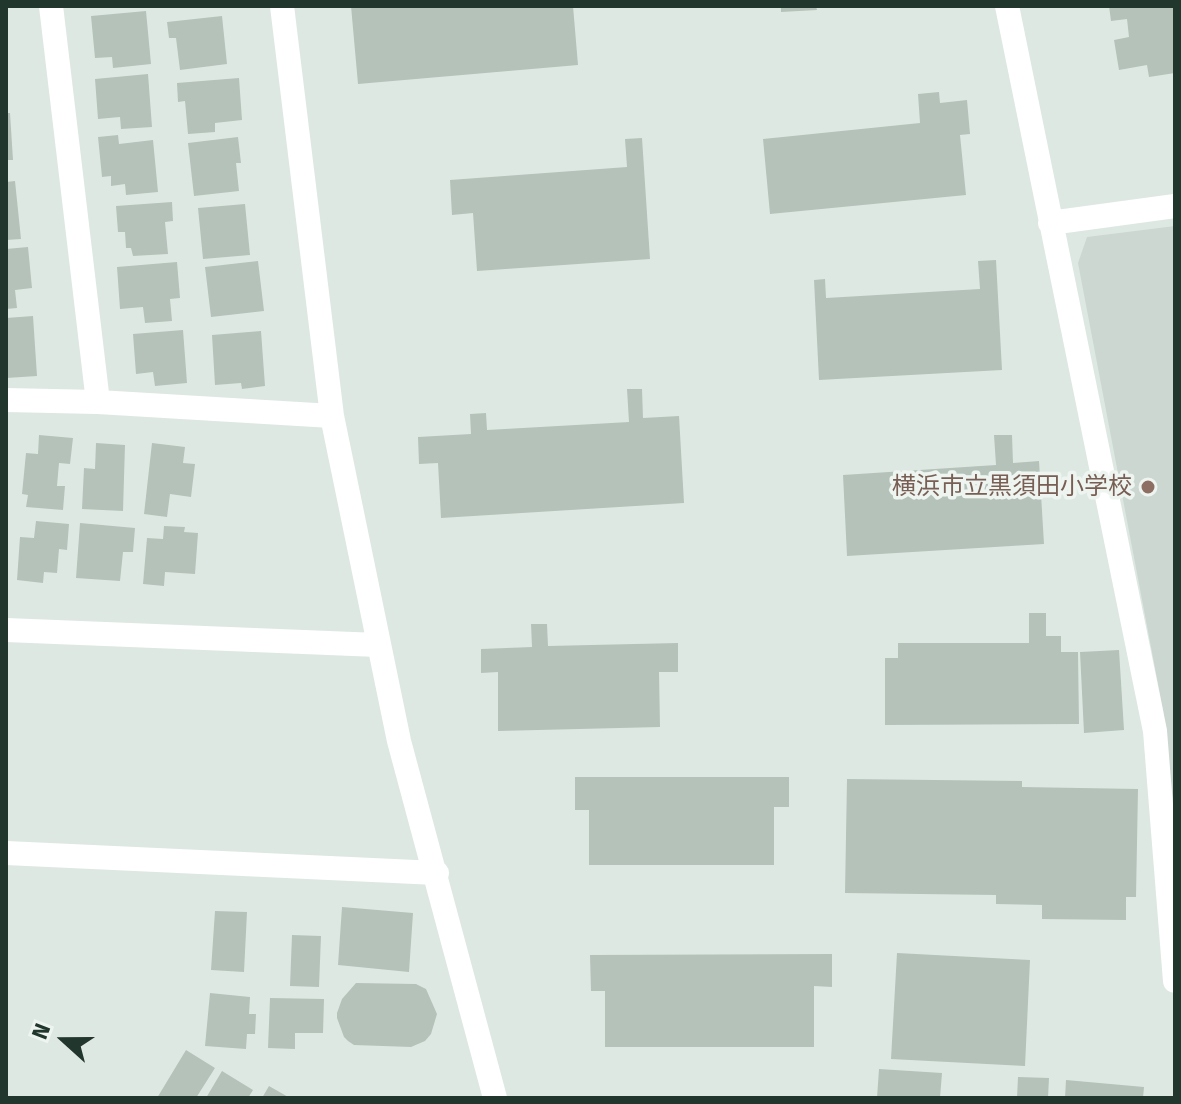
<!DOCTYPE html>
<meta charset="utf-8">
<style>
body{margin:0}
#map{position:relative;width:1181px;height:1104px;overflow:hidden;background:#dee8e2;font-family:"Fira Sans",sans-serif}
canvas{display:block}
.frame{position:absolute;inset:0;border:8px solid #21362d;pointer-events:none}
.north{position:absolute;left:24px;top:1000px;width:80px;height:80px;-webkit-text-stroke:6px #eef5f0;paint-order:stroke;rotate:291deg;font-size:22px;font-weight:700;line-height:32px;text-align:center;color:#21362d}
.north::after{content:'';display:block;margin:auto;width:28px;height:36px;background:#21362d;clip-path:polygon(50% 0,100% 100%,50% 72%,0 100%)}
</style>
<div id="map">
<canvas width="1181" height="1104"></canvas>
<div class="frame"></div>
<div class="north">N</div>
</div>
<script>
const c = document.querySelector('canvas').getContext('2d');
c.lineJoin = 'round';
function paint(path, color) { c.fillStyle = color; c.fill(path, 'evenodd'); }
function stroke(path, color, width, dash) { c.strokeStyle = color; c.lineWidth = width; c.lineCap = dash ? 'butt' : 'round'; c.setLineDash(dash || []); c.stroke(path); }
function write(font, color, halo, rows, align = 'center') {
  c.font = font + ' "Fira Sans","Noto Sans JP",sans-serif'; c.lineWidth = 7; c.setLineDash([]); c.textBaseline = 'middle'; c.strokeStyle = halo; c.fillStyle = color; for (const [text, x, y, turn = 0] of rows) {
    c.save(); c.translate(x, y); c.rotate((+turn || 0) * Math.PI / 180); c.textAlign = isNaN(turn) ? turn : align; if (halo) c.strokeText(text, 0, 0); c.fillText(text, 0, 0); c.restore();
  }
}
paint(new Path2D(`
 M 1175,226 L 1175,819 L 1163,710 L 1078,263 L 1087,237 Z`), '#ccd7d1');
paint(new Path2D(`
 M 351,6 L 573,6 L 578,65 L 358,84 Z
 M 781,6 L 816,6 L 817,10 L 781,12 Z
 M 1109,6 L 1175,6 L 1175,73 L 1149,77 L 1147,65 L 1119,70 L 1114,40 L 1129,37 L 1127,19 L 1111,21 Z
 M 146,11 L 151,64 L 113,68 L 112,57 L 95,58 L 91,16 Z
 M 222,16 L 227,64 L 180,70 L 176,38 L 169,38 L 167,22 Z
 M 148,74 L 152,127 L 121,129 L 120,117 L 98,119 L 95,79 Z
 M 239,78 L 242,120 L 215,123 L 215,132 L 188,134 L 185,101 L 178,102 L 177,83 Z
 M 939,92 L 940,103 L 967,100 L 970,134 L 960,135 L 966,195 L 770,214 L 763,139 L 920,123 L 918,94 Z
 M 6,113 L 10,113 L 13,160 L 6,160 Z
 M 118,135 L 119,144 L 153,140 L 158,192 L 126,195 L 125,184 L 111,186 L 111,176 L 102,177 L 98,137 Z
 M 238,137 L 241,163 L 236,163 L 239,191 L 194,196 L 188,143 Z
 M 642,138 L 650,259 L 477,271 L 473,213 L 452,215 L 450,180 L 627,167 L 625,139 Z
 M 15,181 L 21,239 L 6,240 L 6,182 Z
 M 172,202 L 173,221 L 165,222 L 168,254 L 133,256 L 131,248 L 126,248 L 125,232 L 118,232 L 116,206 Z
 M 245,204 L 250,255 L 203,259 L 198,208 Z
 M 28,247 L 32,288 L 15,290 L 17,308 L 6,309 L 6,249 Z
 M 996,260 L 1002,370 L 819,380 L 814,280 L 825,279 L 826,298 L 980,289 L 978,261 Z
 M 258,261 L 264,311 L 211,317 L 205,267 Z
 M 177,262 L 180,298 L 170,299 L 172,321 L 145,323 L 143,307 L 120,309 L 117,267 Z
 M 33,316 L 37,376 L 6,378 L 6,318 Z
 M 183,330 L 187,383 L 155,386 L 153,372 L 136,374 L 133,334 Z
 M 261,331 L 265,386 L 242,389 L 241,383 L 215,385 L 212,335 Z
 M 627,389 L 642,389 L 643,418 L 679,416 L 684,503 L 441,518 L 438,463 L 419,464 L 418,437 L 471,434 L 470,414 L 486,413 L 487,430 L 629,422 Z
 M 39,435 L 73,438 L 70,464 L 59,463 L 57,486 L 65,486 L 63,510 L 26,507 L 28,495 L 22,494 L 26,453 L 38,454 Z
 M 994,435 L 1012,435 L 1013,463 L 1039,461 L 1044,544 L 847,556 L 843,475 L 996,465 Z
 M 96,443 L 125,445 L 123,511 L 82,509 L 84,468 L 95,469 Z
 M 152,443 L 185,447 L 183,463 L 195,464 L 191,497 L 170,494 L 167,517 L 144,514 Z
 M 36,521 L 69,524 L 67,550 L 59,549 L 57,573 L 44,572 L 43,583 L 17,580 L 20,537 L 34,538 Z
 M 80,523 L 135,528 L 133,552 L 123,552 L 120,581 L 76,578 Z
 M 164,526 L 185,527 L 184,532 L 198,533 L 195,574 L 165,572 L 164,586 L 143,584 L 147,538 L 163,539 Z
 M 1029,613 L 1046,613 L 1046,636 L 1061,636 L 1061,652 L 1078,652 L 1079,724 L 885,725 L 885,658 L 898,658 L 898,643 L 1029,643 Z
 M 531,624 L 547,624 L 548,646 L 678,643 L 678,672 L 659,672 L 660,727 L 498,731 L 498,672 L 481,673 L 481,649 L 532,647 Z
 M 1119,650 L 1124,730 L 1084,733 L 1080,652 Z
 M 575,777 L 789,777 L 789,807 L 774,807 L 774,865 L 589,865 L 589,810 L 575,810 Z
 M 847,779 L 1022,781 L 1022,787 L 1138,789 L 1136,897 L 1126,897 L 1126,920 L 1042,919 L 1042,905 L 996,904 L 996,895 L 845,893 Z
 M 342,907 L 413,913 L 409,972 L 338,965 Z
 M 215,911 L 247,912 L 244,972 L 211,970 Z
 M 292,935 L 321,936 L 319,987 L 290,986 Z
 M 897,953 L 1030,960 L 1025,1066 L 891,1059 Z
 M 832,954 L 832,987 L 814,986 L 814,1047 L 605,1047 L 605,991 L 591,991 L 590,955 Z
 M 356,983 L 416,984 L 426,989 L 437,1014 L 431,1034 L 425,1041 L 411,1047 L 354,1045 L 348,1041 L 344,1037 L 337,1018 L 337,1013 L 342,999 Z
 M 210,993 L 250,997 L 249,1014 L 256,1014 L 255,1034 L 247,1034 L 246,1049 L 205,1046 Z
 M 270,998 L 324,999 L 323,1033 L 295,1033 L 295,1049 L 268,1048 Z
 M 186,1050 L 215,1068 L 196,1098 L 157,1098 Z
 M 879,1069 L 942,1073 L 940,1098 L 877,1098 Z
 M 222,1071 L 253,1090 L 248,1098 L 206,1098 Z
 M 1018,1077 L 1049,1078 L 1048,1098 L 1017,1098 Z
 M 1066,1080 L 1144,1087 L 1143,1098 L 1065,1098 Z
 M 269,1086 L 290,1098 L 262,1098 Z`), '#b4c2ba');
stroke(new Path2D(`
 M 51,6 L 98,402
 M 282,6 L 332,416 L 399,741 L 495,1098
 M 1007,6 L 1155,731 L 1175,981
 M 1050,223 L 1175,206
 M 6,400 L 98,402 L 332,416
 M 6,630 L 378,645
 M 6,853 L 437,873`), '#fff', 24);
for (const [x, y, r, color] of [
 [1148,487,8,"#8d6e63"]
]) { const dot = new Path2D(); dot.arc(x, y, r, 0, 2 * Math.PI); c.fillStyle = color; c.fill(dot); stroke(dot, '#eef5f0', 3); }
write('24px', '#785e54', '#eef5f0', [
 ["横浜市立黒須田小学校",1132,487]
], 'right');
</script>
